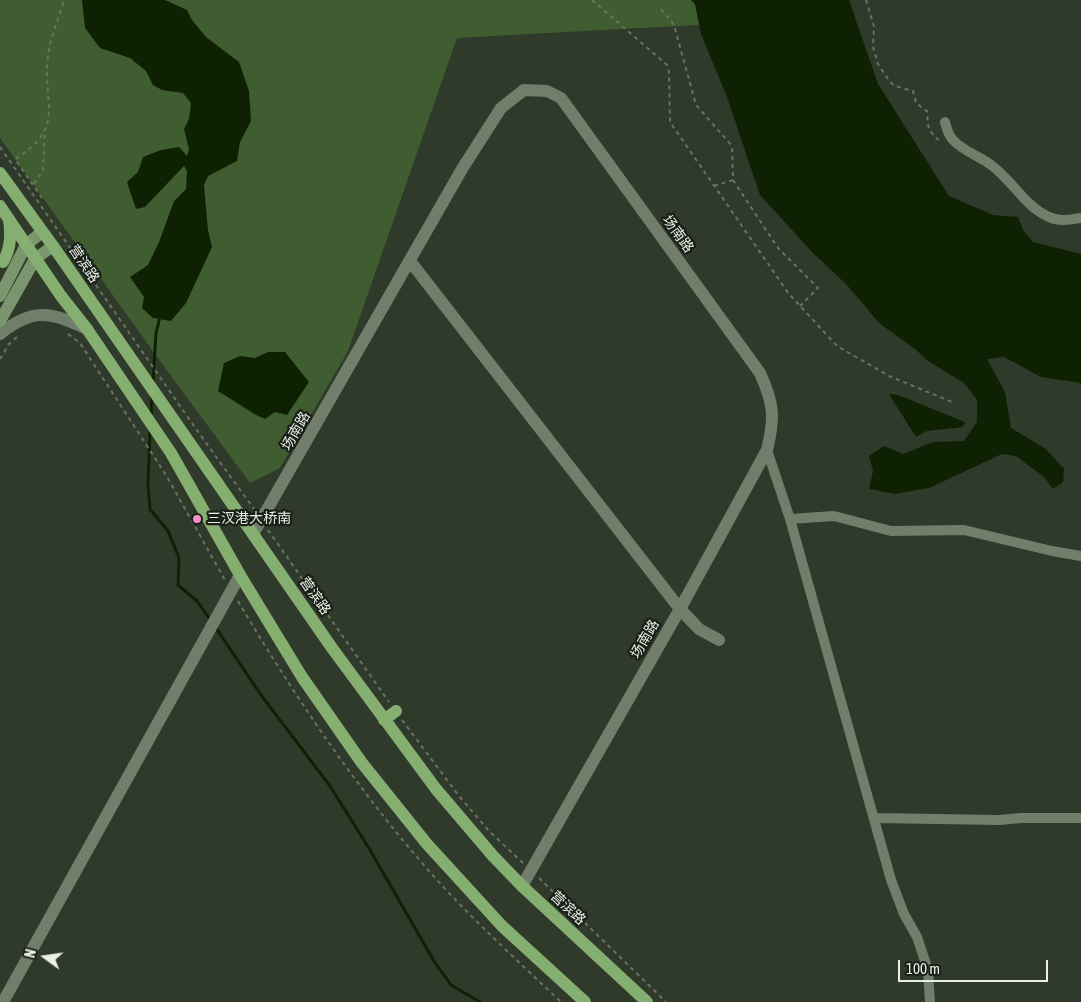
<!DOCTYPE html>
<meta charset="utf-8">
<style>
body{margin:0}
#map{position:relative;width:1081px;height:1002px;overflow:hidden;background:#2f3a2a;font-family:"Asap Condensed",sans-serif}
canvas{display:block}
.north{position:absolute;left:20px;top:932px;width:50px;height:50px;-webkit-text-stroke:4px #1a1f18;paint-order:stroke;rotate:284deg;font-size:14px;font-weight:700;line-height:20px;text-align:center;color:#e9f0e6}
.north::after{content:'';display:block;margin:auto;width:18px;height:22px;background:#e9f0e6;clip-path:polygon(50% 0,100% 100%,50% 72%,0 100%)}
.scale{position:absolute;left:898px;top:960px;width:150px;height:22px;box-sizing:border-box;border:2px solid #e9f0e6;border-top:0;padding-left:6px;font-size:15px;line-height:18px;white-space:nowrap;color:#e9f0e6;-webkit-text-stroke:4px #1a1f18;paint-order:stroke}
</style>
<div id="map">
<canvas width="1081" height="1002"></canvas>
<div class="north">N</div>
<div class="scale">100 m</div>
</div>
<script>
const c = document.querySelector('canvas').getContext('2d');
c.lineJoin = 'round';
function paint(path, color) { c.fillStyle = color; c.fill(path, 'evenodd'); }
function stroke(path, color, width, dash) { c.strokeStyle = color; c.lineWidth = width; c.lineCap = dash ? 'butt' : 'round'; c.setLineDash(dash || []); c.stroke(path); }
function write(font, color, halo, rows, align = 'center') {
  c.font = font + ' "Asap Condensed","Noto Sans SC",sans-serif'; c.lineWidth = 4.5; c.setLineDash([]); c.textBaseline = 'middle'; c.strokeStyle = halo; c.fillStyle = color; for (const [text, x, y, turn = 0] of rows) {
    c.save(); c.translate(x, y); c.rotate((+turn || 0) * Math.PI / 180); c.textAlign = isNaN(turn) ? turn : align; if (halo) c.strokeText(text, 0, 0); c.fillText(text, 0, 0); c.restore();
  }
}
paint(new Path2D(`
 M 0,0 L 709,0 L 714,24 L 457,38 L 348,351 L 280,468 L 250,483 L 160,361 L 0,138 Z`), '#3f5d30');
paint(new Path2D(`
 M 82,0 L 165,0 L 187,10 L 192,20 L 206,37 L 239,62 L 249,91 L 251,121 L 240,142 L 237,161 L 208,176 L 204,185 L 208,230 L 212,247 L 186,303 L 171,321 L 153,318 L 142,308 L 144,297 L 130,277 L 148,265 L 159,242 L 174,201 L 186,189 L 187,171 L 184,166 L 145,207 L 136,209 L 127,182 L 138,172 L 143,157 L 161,150 L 179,147 L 187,156 L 189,149 L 184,129 L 189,119 L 191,103 L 183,93 L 162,90 L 153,85 L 146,71 L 130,58 L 100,48 L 85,28 Z
 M 691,0 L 849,0 L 878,84 L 949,196 L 993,215 L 1018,217 L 1023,230 L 1033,242 L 1081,254 L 1081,383 L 1041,377 L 1004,357 L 987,359 L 1005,392 L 1011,428 L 1046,449 L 1064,469 L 1063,482 L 1053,489 L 1044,477 L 1016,456 L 1002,454 L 929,488 L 895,494 L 869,489 L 873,471 L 869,456 L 884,446 L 903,454 L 933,442 L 964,441 L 977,422 L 977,400 L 964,383 L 928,361 L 915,349 L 879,323 L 847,285 L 812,252 L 760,195 L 727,97 L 701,34 L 695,4 Z
 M 268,352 L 285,352 L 309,382 L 287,415 L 275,412 L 265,419 L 256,415 L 218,391 L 224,363 L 240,356 L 255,358 Z
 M 889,394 L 898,395 L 965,422 L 963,427 L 927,431 L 916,437 Z`), '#0e2203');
stroke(new Path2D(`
 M 153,382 L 156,333 L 160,317
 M 151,415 L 152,396
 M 150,431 L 148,484 L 150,509 L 168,531 L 179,558 L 178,585 L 197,601 L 211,621
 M 216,628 L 261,695 L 330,786 L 370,850 L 434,961 L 451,985 L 480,1002`), '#0e2203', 3);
stroke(new Path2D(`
 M 592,0 L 667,65 L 669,71 L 670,122 L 789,294 L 837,346 L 889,376 L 952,402
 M 866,0 L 874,26 L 873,47 L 878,64 L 890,82 L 895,86 L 913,91 L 916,103 L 928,112 C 926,127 930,133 941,142
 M 661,9 L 672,22 L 675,29 L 696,105 L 732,146 L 733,180 L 778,248 L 818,288 L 800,306
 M 0,147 L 196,429 L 254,509
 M 34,184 L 43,170 L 45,132
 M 714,186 L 733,180
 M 42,198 L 15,159 C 67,127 42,104 48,56 C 50,37 59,19 64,0
 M 68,334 L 80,343 L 166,475 L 225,580
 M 0,359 L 9,344 L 17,337
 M 268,530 L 389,702
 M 238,601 C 296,699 361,795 437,880 C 476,923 519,962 561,1002
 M 402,720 L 459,796 L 489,831 L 523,863
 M 539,878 L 666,1002`), '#697365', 2, [4, 4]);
stroke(new Path2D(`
 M 945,122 C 947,129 948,135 953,140 C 963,151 979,156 991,165 C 1012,180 1025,206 1047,216 C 1058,222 1070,220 1081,218
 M 767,450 L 790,519 L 891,880 L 904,914 L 917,937 L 928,970 L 930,1002
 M 790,519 L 834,516 L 891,531 L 964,530 L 1052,551 L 1081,556
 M 875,818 L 999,820 L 1021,818 L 1081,818`), '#717e6c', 10);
stroke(new Path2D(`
 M 410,261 L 680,609 L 699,629 L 719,640
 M 0,334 C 33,307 51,312 87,329
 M 253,534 L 462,169 L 501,108 L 524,90 L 547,91 L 561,98 L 760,373 C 774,404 775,417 767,450 L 680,609 L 522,886
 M 3,1002 L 240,575`), '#717e6c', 12);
stroke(new Path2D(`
 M 0,296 L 26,245 L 42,232
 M 0,321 L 35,259 L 53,246`), '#7b966f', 12);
stroke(new Path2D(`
 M 0,173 L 53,246 L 332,648 L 436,789 L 493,856 L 522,886 L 647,1002
 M 0,206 L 61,296 L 87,329 L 171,453 L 240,575 L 302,677 L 362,763 L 427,844 L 502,926 L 585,1002
 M 3,262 C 11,248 11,235 9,219
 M 384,720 L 396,711`), '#85ae71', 12);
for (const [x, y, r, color] of [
 [197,519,5,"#f890ca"]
]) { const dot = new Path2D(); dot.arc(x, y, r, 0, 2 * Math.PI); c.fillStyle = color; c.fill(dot); stroke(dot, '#1a1f18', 2); }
write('14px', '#e9f0e6', '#1a1f18', [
 ["场南路",678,234,54],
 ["营滨路",84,264,56],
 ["场南路",296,431,-60],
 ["营滨路",315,596,55],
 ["场南路",645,639,-60],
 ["营滨路",568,908,43]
]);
write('14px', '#e9f0e6', '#1a1f18', [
 ["三汊港大桥南",207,519]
], 'left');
</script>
